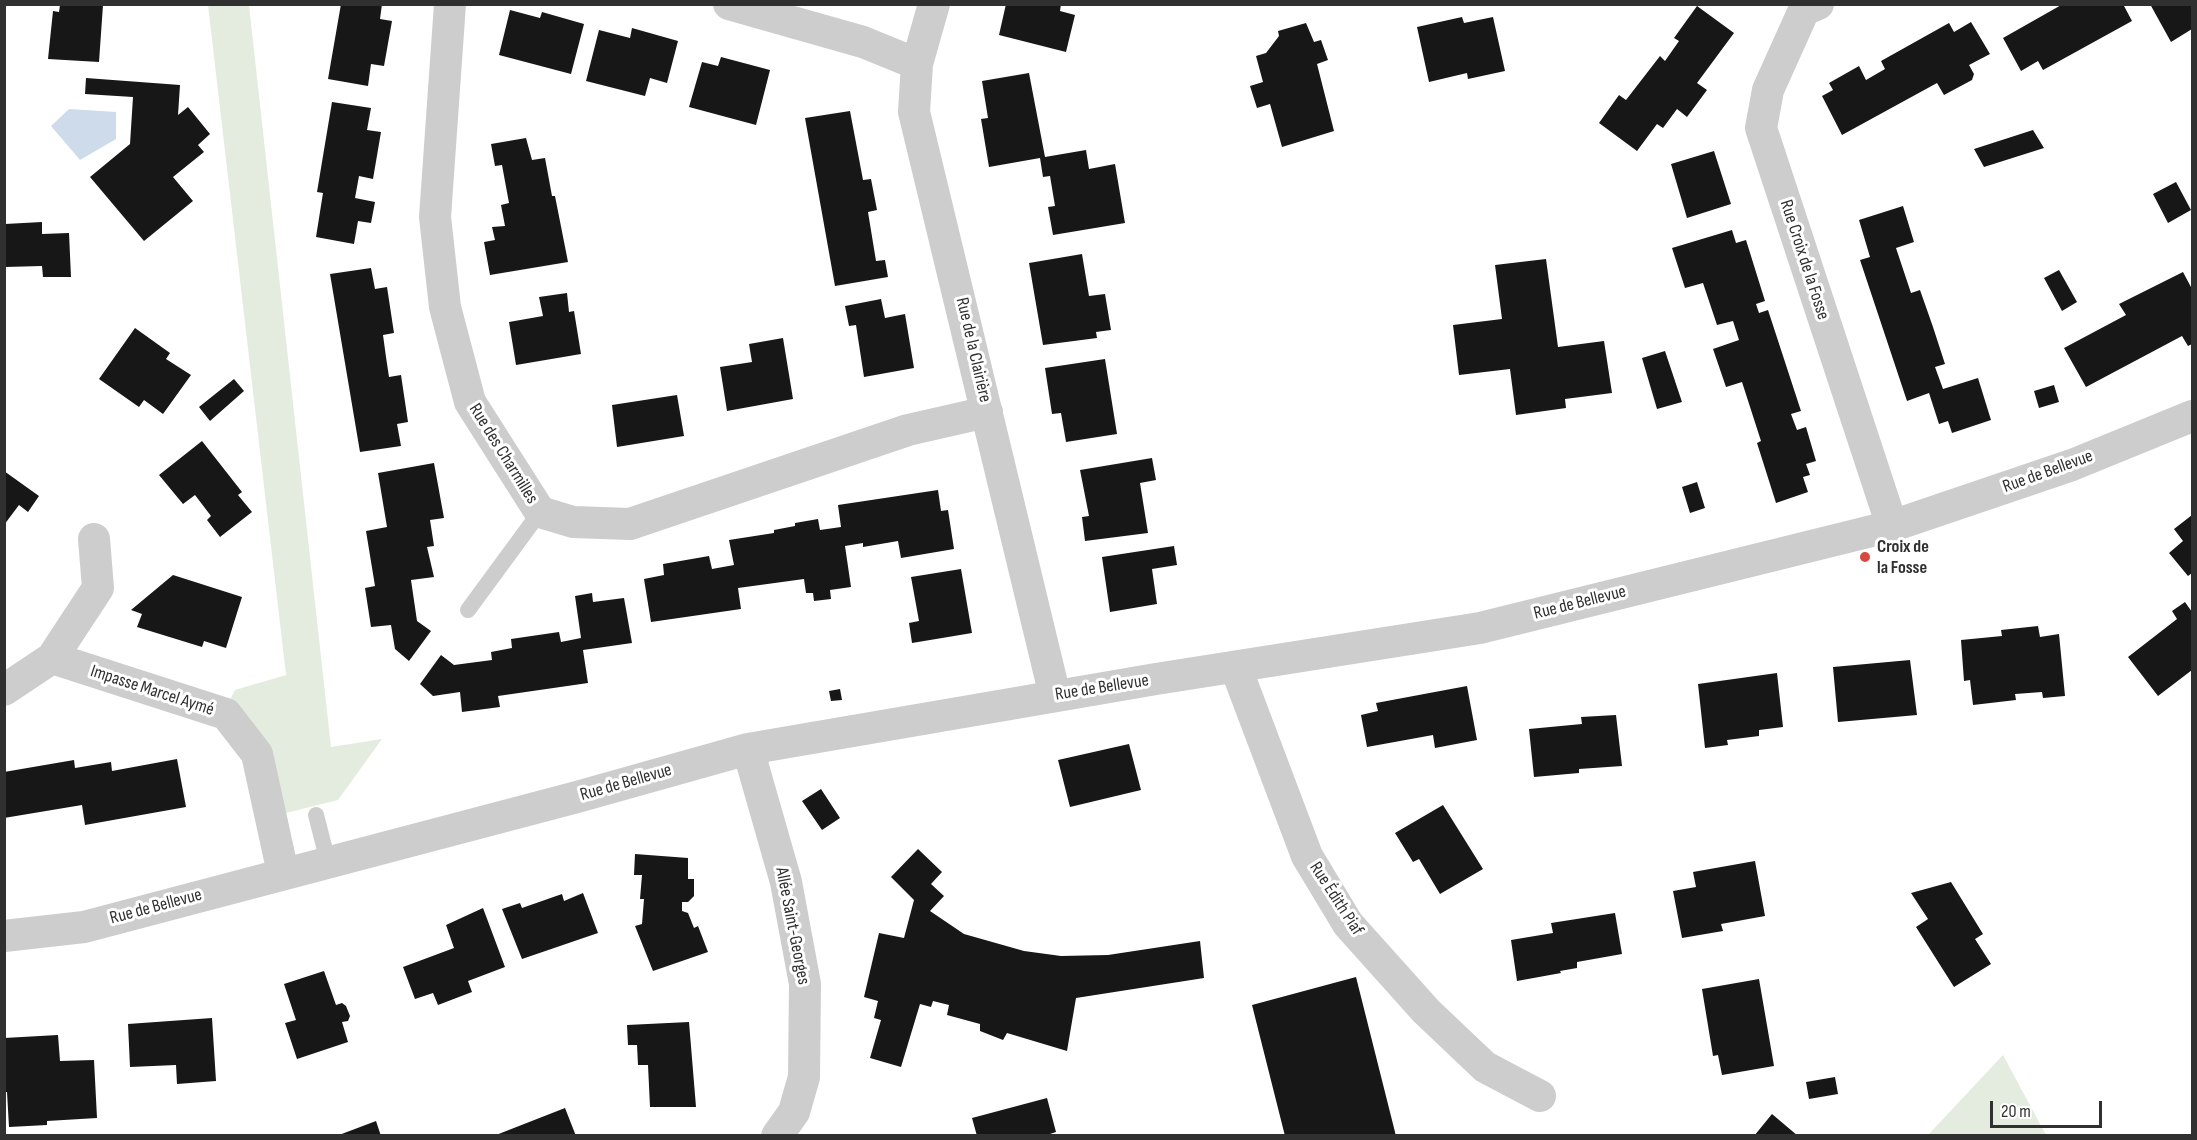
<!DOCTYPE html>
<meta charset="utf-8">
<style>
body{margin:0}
#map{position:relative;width:2197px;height:1140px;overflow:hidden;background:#fff;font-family:"Sofia Sans Condensed",sans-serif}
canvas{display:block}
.frame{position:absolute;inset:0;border:6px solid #303030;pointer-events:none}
.scale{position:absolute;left:1990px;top:1101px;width:112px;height:27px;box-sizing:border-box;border:3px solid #303030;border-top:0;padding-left:8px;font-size:18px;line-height:21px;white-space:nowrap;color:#303030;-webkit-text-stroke:4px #fff;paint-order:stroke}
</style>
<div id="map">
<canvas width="2197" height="1140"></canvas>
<div class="frame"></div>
<div class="scale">20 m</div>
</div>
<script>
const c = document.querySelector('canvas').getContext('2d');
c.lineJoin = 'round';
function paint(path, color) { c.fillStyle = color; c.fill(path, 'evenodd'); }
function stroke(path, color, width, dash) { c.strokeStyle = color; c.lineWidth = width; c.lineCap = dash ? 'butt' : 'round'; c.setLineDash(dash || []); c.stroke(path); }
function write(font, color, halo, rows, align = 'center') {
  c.font = font + ' "Sofia Sans Condensed",sans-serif'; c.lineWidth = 6; c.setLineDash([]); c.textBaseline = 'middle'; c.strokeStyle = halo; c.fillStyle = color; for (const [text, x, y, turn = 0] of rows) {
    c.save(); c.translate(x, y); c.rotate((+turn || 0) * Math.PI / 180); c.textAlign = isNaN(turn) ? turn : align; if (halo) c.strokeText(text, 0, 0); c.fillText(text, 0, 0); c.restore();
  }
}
paint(new Path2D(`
 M 208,5 L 249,5 L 331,747 L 382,739 L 338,800 L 286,813 L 272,756 L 230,700 L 235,690 L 286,675 Z
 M 2003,1055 L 2046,1135 L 1928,1135 Z`), '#e4ecdf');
paint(new Path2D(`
 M 69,109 L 116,112 L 116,139 L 80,160 L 51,126 Z`), '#cddbea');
paint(new Path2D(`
 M 341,4 L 382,4 L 380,19 L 392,21 L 384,66 L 371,64 L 368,86 L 328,79 Z
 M 1006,4 L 1061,4 L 1060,11 L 1075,15 L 1066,52 L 999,35 Z
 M 2063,4 L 2123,4 L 2132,21 L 2043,70 L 2038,61 L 2021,71 L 2003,38 Z
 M 2150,4 L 2192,4 L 2192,29 L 2171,42 Z
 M 60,5 L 103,5 L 99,62 L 48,59 L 53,11 L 59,12 Z
 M 1697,6 L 1734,33 L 1697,83 L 1707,90 L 1687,117 L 1677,109 L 1663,128 L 1657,124 L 1637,151 L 1599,123 L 1619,95 L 1626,100 L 1660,56 L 1665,61 L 1679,41 L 1674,38 Z
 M 510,10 L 540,18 L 542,12 L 584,24 L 571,74 L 499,55 Z
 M 1462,17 L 1464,23 L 1493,17 L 1505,71 L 1468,79 L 1467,73 L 1429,82 L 1417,27 Z
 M 1971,22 L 1990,54 L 1969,65 L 1974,74 L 1972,80 L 1944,95 L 1937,83 L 1842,135 L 1822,96 L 1833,90 L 1829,83 L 1859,66 L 1866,80 L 1885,69 L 1881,61 L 1949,23 L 1954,32 Z
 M 1306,23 L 1314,42 L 1321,40 L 1328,60 L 1317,64 L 1334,131 L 1282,147 L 1270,104 L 1257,108 L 1250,86 L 1263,82 L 1256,56 L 1266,53 L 1279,36 L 1278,31 Z
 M 632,28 L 678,41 L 667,83 L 650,78 L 645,96 L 586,81 L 599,30 L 630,38 Z
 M 721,57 L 770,70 L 756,125 L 689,107 L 702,62 L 718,66 Z
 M 1029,73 L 1045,157 L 1086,150 L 1089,169 L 1115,164 L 1125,223 L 1053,235 L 1048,207 L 1055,206 L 1050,176 L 1043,177 L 1040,158 L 989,167 L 981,119 L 988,118 L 982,81 Z
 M 86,78 L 180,85 L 178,115 L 188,107 L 210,134 L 198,145 L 204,152 L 173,177 L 193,201 L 144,241 L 90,177 L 130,144 L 133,97 L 85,94 Z
 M 332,102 L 371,108 L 367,130 L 381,132 L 373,179 L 359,176 L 355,198 L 375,202 L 371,223 L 358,221 L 354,244 L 316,237 L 323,193 L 317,192 Z
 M 850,111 L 863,180 L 871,179 L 877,210 L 868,212 L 876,261 L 885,260 L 888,277 L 835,286 L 805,118 Z
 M 2033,130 L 2044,148 L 1984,167 L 1974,149 Z
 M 526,138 L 532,160 L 545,158 L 552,196 L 555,196 L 568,262 L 490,275 L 484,242 L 495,240 L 492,227 L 505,226 L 501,205 L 509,203 L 502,165 L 495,166 L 491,144 Z
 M 1714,151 L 1731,204 L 1687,218 L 1671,164 Z
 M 2176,182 L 2191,210 L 2168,223 L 2153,194 Z
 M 1903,206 L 1914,242 L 1896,248 L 1911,293 L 1920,290 L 1933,327 L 1945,364 L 1935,367 L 1943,389 L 1978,378 L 1991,420 L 1952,433 L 1948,421 L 1939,424 L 1929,393 L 1907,401 L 1860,260 L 1870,257 L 1859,220 Z
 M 42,222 L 42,234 L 69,233 L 71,277 L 43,277 L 42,266 L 5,267 L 5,224 Z
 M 1732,230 L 1736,243 L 1746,240 L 1765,301 L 1756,304 L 1759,313 L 1768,310 L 1801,411 L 1791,414 L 1797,430 L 1806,427 L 1816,461 L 1806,464 L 1810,475 L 1803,477 L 1808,492 L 1776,503 L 1757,443 L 1761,441 L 1742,382 L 1726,387 L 1713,349 L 1739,340 L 1733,321 L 1717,325 L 1703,283 L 1685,288 L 1672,248 Z
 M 1082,254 L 1089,296 L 1105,294 L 1111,330 L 1096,332 L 1097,338 L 1043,345 L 1029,263 Z
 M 1546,259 L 1558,347 L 1604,341 L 1612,393 L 1565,399 L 1566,408 L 1516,415 L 1510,369 L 1459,375 L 1453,325 L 1502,319 L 1495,265 Z
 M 371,268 L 375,289 L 387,287 L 394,333 L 383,335 L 386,357 L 389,377 L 401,375 L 408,422 L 397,424 L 401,446 L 360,452 L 330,274 Z
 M 2059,270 L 2077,302 L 2062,311 L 2044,278 Z
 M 2183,272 L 2192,289 L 2192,344 L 2188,346 L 2182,336 L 2086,387 L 2064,348 L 2126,315 L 2119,304 Z
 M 567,293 L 569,312 L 574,311 L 581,354 L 516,365 L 509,322 L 543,316 L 539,297 Z
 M 881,299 L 885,318 L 905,314 L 914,368 L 864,377 L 856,325 L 849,326 L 845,306 Z
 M 135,328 L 170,353 L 166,359 L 191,375 L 163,414 L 144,400 L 139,407 L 99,379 Z
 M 783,338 L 793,399 L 727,411 L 720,367 L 752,362 L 749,344 Z
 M 1665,351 L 1682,402 L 1657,409 L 1642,358 Z
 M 1105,359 L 1117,434 L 1066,442 L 1061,413 L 1052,414 L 1045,368 Z
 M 234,379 L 244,391 L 210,421 L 199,407 Z
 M 2054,385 L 2059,402 L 2039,408 L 2034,391 Z
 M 677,395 L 684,436 L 617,447 L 612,405 Z
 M 202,441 L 242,492 L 238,495 L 252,512 L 220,537 L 207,520 L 211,516 L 195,495 L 183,504 L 159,475 Z
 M 1152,458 L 1156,480 L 1140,483 L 1148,533 L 1085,541 L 1082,517 L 1089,516 L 1080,470 Z
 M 434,463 L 444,518 L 430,520 L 434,546 L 427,547 L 434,577 L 411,580 L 417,621 L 431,631 L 409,661 L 395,649 L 391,625 L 371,627 L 365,588 L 375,586 L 366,531 L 387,527 L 378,473 Z
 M 4,471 L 39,496 L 28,512 L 19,505 L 4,525 Z
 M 1697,482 L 1705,508 L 1690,513 L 1682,487 Z
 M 938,490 L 941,511 L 948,510 L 954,549 L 901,558 L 898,541 L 863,547 L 863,543 L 845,546 L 851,587 L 830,590 L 831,599 L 814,601 L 813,593 L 806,593 L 804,579 L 738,588 L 741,609 L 651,622 L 644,579 L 664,575 L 663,564 L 709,556 L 712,569 L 734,565 L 729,540 L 774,533 L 774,530 L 795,526 L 795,523 L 818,519 L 820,530 L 841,527 L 838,505 Z
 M 2192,515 L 2192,573 L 2188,576 L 2169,553 L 2183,541 L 2174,529 Z
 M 1174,546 L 1177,565 L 1152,569 L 1157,604 L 1110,612 L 1102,557 Z
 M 961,569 L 972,633 L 912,643 L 909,623 L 919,621 L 911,577 Z
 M 173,575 L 242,597 L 226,648 L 204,641 L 202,647 L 137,627 L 142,614 L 131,610 Z
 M 592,593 L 593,602 L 624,598 L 632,643 L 583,650 L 588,683 L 498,696 L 500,707 L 462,712 L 460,692 L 433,696 L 420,684 L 441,655 L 454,665 L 492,660 L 491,652 L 512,648 L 511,639 L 559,632 L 561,642 L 581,638 L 575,596 Z
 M 2185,602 L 2192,612 L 2192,670 L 2158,696 L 2128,657 L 2177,619 L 2172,611 Z
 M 2038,626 L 2040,637 L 2059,634 L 2065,696 L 2043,698 L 2042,692 L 2015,694 L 2016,700 L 1973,705 L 1970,680 L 1964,681 L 1961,640 L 2002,636 L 2001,630 Z
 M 1910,660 L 1917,715 L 1838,722 L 1833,667 Z
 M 1777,673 L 1783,727 L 1759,730 L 1759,736 L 1727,740 L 1728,745 L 1705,748 L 1698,684 Z
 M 1467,686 L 1477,740 L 1435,748 L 1433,735 L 1367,747 L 1361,715 L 1378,711 L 1376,703 Z
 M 840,689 L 842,700 L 831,701 L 829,691 Z
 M 1616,715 L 1622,766 L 1579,769 L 1579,773 L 1534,777 L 1529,729 L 1582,724 L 1581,717 Z
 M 1129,744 L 1141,790 L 1070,807 L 1058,760 Z
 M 177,759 L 186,807 L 85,825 L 82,805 L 4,818 L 4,772 L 74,760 L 75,768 L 111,762 L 112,771 Z
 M 821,789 L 840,818 L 822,830 L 802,801 Z
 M 1443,805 L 1483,869 L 1440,894 L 1419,859 L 1413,862 L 1395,833 Z
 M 918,849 L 942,872 L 931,884 L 944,896 L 930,911 L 964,934 L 1024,951 L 1061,956 L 1108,955 L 1200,941 L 1204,978 L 1076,998 L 1067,1051 L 1007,1033 L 1003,1040 L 980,1031 L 980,1024 L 947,1015 L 949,1005 L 933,1001 L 931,1007 L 920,1004 L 901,1067 L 870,1058 L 881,1020 L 874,1018 L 878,1001 L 864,997 L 879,933 L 904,938 L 914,900 L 891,877 Z
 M 635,854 L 688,858 L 688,879 L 694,879 L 694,896 L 688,902 L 682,902 L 682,911 L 688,913 L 694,928 L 698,926 L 708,952 L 653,971 L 635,926 L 642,924 L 644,899 L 640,899 L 642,875 L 634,875 Z
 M 1755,861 L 1765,916 L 1721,924 L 1723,931 L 1682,938 L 1673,891 L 1696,887 L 1693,872 Z
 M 1951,882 L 1983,934 L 1975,939 L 1991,964 L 1954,987 L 1916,927 L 1928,919 L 1911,893 Z
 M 583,893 L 598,933 L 522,959 L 502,909 L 520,903 L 522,908 L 562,894 L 564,901 Z
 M 483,908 L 505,967 L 468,981 L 472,992 L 438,1005 L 433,993 L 415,999 L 403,967 L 454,948 L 446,925 Z
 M 1615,913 L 1622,954 L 1577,962 L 1577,968 L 1560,971 L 1561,973 L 1517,981 L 1511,940 L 1553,933 L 1551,923 Z
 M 324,971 L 336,1005 L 342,1003 L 346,1006 L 350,1016 L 348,1021 L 342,1022 L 348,1042 L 297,1059 L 285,1023 L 296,1020 L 284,984 Z
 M 1356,977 L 1396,1136 L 1285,1136 L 1252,1005 Z
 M 1759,979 L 1774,1066 L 1722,1075 L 1718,1055 L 1713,1056 L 1702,989 Z
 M 212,1018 L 216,1081 L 177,1084 L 176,1065 L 130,1067 L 128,1024 Z
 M 689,1022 L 696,1107 L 650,1107 L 648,1065 L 638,1065 L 637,1045 L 628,1045 L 627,1025 Z
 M 58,1035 L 60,1061 L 94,1060 L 97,1118 L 47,1121 L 47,1125 L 9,1127 L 7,1092 L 4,1092 L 4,1038 Z
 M 1835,1077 L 1838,1094 L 1809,1099 L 1806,1082 Z
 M 1047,1098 L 1056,1132 L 1044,1136 L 977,1136 L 972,1118 Z
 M 565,1108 L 576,1136 L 496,1136 L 496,1135 Z
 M 1772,1114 L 1798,1136 L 1754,1136 Z
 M 376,1121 L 381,1136 L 339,1136 L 339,1135 Z`), '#171717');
stroke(new Path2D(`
 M 468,610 L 540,512
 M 316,815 L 328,862`), '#cdcdcd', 16);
stroke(new Path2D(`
 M 450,4 L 435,217 L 445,307 L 470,402 L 540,512 L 573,522 L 630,524 L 908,430 L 987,412
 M 729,4 L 863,42 L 917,64
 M 934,4 L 917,64 L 914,112 L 1055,696
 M 1818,4 L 1804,10 L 1768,90 L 1761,128 L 1892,526
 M 94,539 L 98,588 L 52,658 L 226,714 L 257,754 L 283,873
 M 1236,668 L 1307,856 L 1348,924 L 1426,1011 L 1485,1067 L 1540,1096
 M 4,690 L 52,658
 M 748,749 L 786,882 L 805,984 L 804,1077 L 794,1112 L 777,1136
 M 4,936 L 84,927 L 577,797 L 748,749 L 1156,679 L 1480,628 L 1892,526 L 2072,465 L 2192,416`), '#cdcdcd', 32);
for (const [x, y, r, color] of [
 [1865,557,6,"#d9483f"]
]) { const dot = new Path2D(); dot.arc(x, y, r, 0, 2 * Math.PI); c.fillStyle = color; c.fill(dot); stroke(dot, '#fff', 2); }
write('18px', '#303030', '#fff', [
 ["Rue Croix de la Fosse",1804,260,72],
 ["Rue de la Clairière",973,350,77],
 ["Rue des Charmilles",503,454,58],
 ["Rue de Bellevue",2048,472,-20],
 ["Rue de Bellevue",1580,603,-14],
 ["Rue de Bellevue",1102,688,-9],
 ["Impasse Marcel Aymé",152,691,18],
 ["Rue de Bellevue",626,783,-16],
 ["Rue Édith Piaf",1336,899,57],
 ["Rue de Bellevue",156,907,-15],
 ["Allée Saint-Georges",792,926,79]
]);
write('bold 18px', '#303030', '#fff', [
 ["Croix de",1877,547],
 ["la Fosse",1877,568]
], 'left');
</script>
